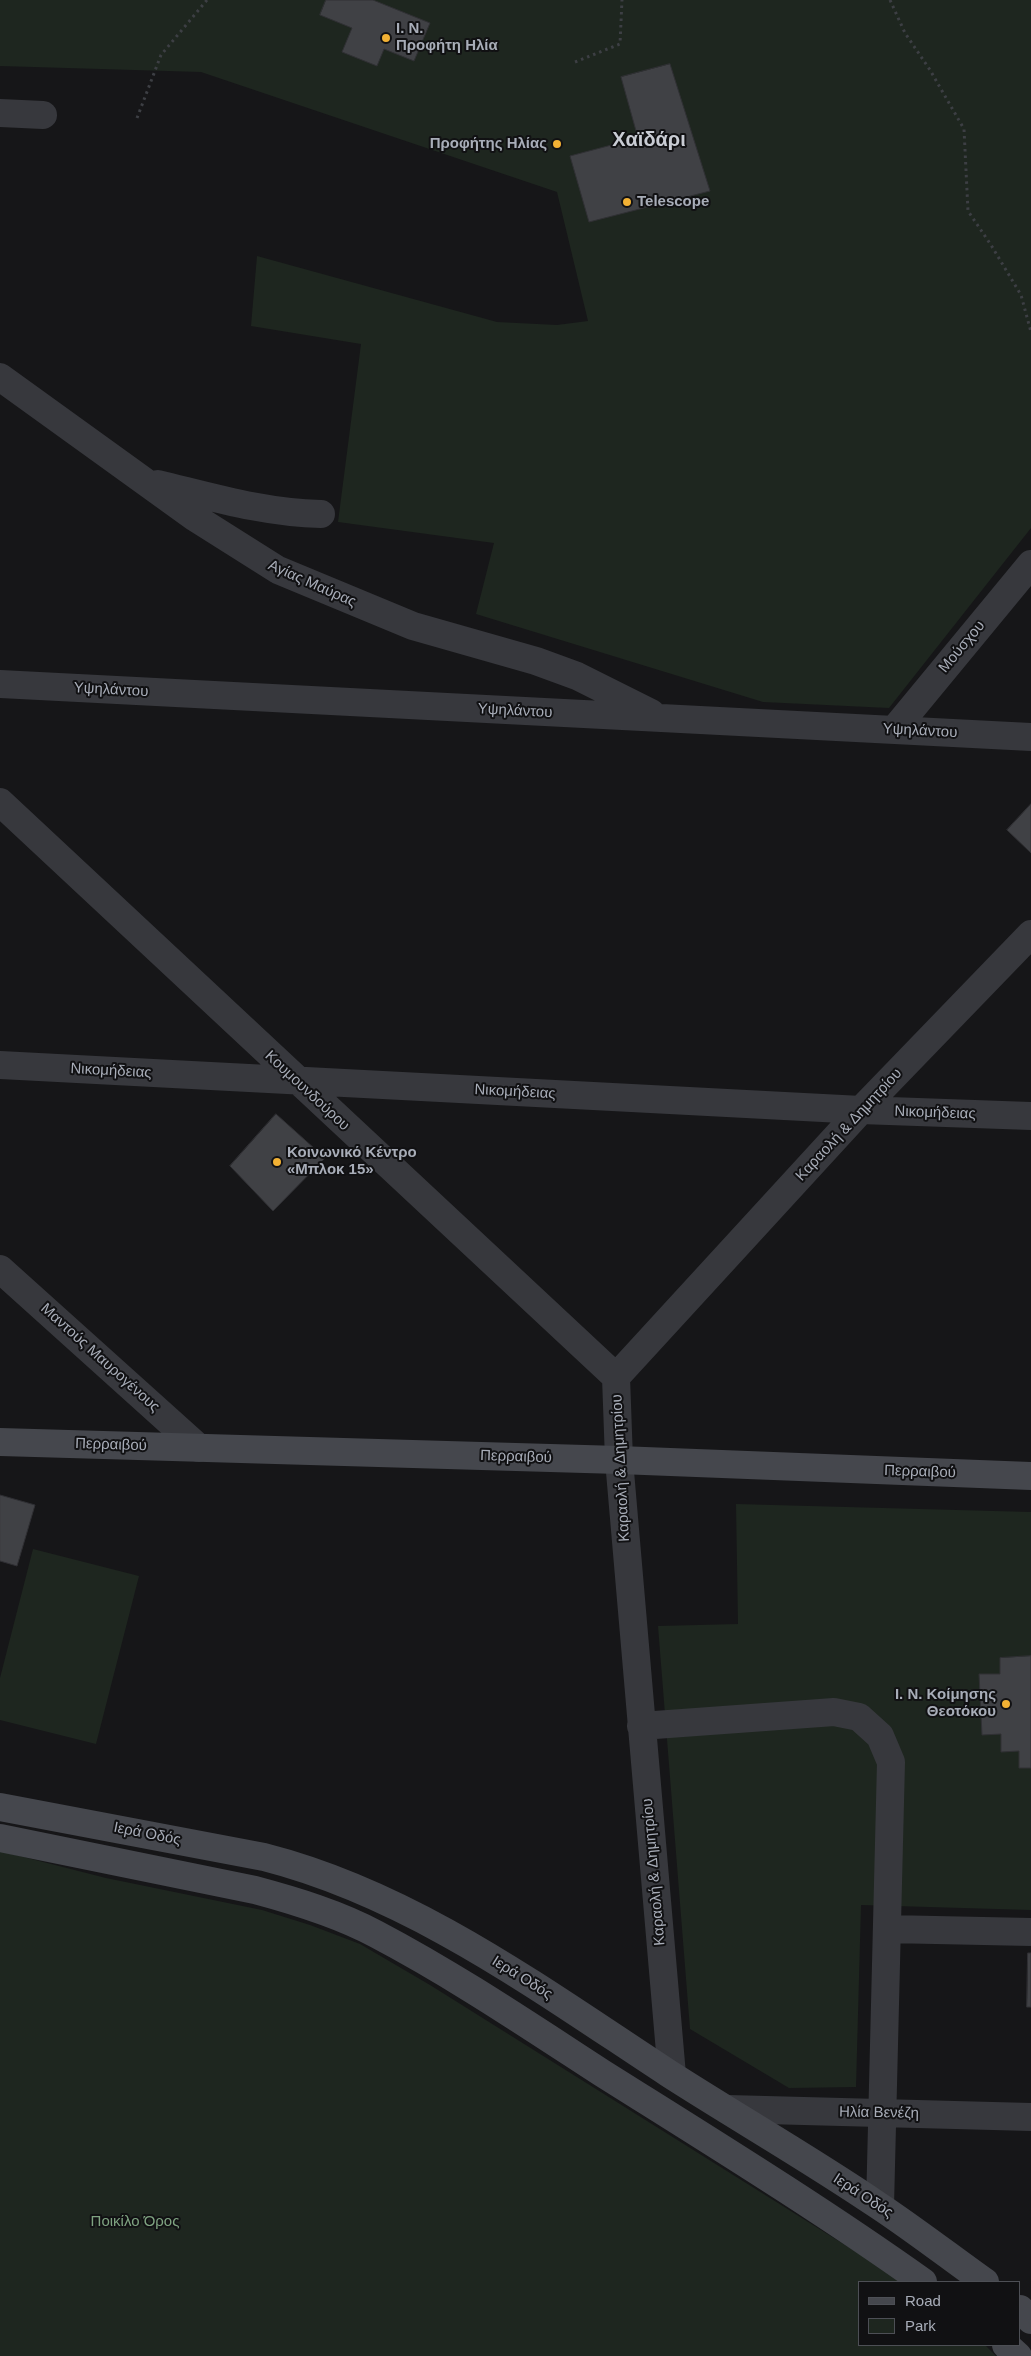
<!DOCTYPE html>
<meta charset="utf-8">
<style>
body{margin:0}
#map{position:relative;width:1031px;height:2356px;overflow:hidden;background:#161618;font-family:Arial,sans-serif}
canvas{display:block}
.legend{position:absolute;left:858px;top:2281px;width:162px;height:65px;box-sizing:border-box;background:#111113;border:1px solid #4d4f55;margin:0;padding:6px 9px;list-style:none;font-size:15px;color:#a8adb8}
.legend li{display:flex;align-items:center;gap:10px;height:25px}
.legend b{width:25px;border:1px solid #4d4f55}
</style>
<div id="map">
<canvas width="1031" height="2356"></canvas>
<ul class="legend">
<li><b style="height:6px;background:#45474d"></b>Road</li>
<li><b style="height:14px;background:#1e261f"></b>Park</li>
</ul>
</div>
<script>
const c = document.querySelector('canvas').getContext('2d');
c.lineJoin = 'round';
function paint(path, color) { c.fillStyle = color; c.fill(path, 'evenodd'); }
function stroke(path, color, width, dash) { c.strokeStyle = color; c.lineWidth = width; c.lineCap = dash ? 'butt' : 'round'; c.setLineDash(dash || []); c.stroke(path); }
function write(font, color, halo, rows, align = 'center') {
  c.font = font + ' Arial,sans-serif'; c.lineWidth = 4; c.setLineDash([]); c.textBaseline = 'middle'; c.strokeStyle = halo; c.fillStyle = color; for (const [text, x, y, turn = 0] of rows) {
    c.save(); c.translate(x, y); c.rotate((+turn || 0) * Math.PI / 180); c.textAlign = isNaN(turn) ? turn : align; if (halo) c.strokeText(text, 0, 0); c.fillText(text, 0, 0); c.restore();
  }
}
paint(new Path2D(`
 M 0,0 L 1031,0 L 1031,528 L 889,708 L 763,702 L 476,614 L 494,543 L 338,522 L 361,344 L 251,326 L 257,256 L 497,322 L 557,325 L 588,321 L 557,192 L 201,72 L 0,66 Z
 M 736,1504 L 1031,1512 L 1031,1910 L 861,1905 L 856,2087 L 789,2088 L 690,2029 L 658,1626 L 738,1624 Z
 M 33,1549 L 139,1576 L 96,1744 L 0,1720 L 0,1678 Z
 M 0,1851 L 106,1878 L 262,1910 L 310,1925 L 360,1944 L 430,1985 L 904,2282 L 860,2282 L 860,2345 L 985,2345 L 996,2356 L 0,2356 Z`), '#1e261f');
const building = new Path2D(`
 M 326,0 L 373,0 L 430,23 L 414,61 L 384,49 L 377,66 L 342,52 L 352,28 L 320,15 Z
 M 670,64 L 710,191 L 589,222 L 570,156 L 638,138 L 621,77 Z
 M 1031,804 L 1031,853 L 1007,830 Z
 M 276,1114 L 325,1158 L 273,1211 L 230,1166 Z
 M 0,1495 L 35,1505 L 17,1566 L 0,1561 Z
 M 1031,1656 L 1031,1768 L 1019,1768 L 1019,1751 L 1001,1752 L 1001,1734 L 982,1735 L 979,1674 L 1000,1674 L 1000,1658 Z
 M 1028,1953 L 1031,1953 L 1031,2007 L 1027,2007 Z`);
paint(building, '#404145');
stroke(building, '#303034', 1);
stroke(new Path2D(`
 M 890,0 L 905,33 L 930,70 L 964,129 L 968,211 L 991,245 L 1021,295 L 1031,332
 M 575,62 L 620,44 L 622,0
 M 137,118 L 161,55 L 207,0`), '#3d3f44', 3, [2.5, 4]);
stroke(new Path2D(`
 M 0,113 L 43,115
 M 0,377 L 194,517 L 278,570 L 413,626 L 536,661 L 577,676 L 651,713
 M 158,484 C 212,497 265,513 321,514
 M 0,684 L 1031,737
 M 894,730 L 1031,564
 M 0,802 L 616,1377
 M 0,1065 L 861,1110 L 1031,1116
 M 0,1269 L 199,1448
 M 641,1726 L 834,1712 L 859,1717 L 880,1736 L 891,1762 L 880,2206
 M 888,1929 L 1031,1932
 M 672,2075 L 619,1460 L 616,1377 L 861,1110 L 1031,934
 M 728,2109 L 1031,2117`), '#37383d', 28);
stroke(new Path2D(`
 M 0,1442 L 619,1460 L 1031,1476
 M 0,1807 L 264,1857 C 413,1895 541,1990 668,2073 C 738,2118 810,2159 879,2206 C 915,2230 950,2257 985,2282
 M 0,1838 L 255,1890 C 296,1901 339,1914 376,1934 C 454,1975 528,2025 602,2073 C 710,2141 819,2208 923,2282
 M 1020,2309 L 1031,2320
 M 1006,2345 L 1018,2356`), '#45474d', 28);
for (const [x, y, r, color] of [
 [386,38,5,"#f2b134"],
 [557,144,5,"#f2b134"],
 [627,202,5,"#f2b134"],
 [277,1162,5,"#f2b134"],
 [1006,1704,5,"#f2b134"]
]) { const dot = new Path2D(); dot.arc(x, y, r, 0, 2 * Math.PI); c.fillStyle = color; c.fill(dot); stroke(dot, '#111113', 2); }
write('bold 15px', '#a8adb8', '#111113', [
 ["Ι. Ν.",396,29],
 ["Προφήτη Ηλία",396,46],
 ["Προφήτης Ηλίας",547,144,"right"],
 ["Telescope",637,202],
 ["Κοινωνικό Κέντρο",287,1153],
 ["«Μπλοκ 15»",287,1170],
 ["Ι. Ν. Κοίμησης",996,1695,"right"],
 ["Θεοτόκου",996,1712,"right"]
], 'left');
write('15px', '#a8adb8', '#111113', [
 ["Αγίας Μαύρας",312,584,24],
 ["Μούσχου",962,647,-50],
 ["Υψηλάντου",111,690,3],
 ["Υψηλάντου",515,711,3],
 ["Υψηλάντου",920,731,3],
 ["Νικομήδειας",111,1071,3],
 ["Κουμουνδούρου",307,1091,43],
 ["Νικομήδειας",515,1092,3],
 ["Νικομήδειας",935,1113,2],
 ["Καραολή & Δημητρίου",849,1125,-47],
 ["Μαντούς Μαυρογένους",100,1358,42],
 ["Περραιβού",111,1445,2],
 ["Περραιβού",516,1457,2],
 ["Καραολή & Δημητρίου",621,1468,-93],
 ["Περραιβού",920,1472,2],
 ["Ιερά Οδός",147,1834,11],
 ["Καραολή & Δημητρίου",654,1872,-95],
 ["Ιερά Οδός",522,1978,32],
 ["Ηλία Βενέζη",879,2113,1],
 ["Ιερά Οδός",863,2196,33]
]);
write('15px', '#7fa381', '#111113', [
 ["Ποικίλο Όρος",135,2222]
]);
write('bold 20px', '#c9ccd4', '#111113', [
 ["Χαϊδάρι",649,140]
]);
</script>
